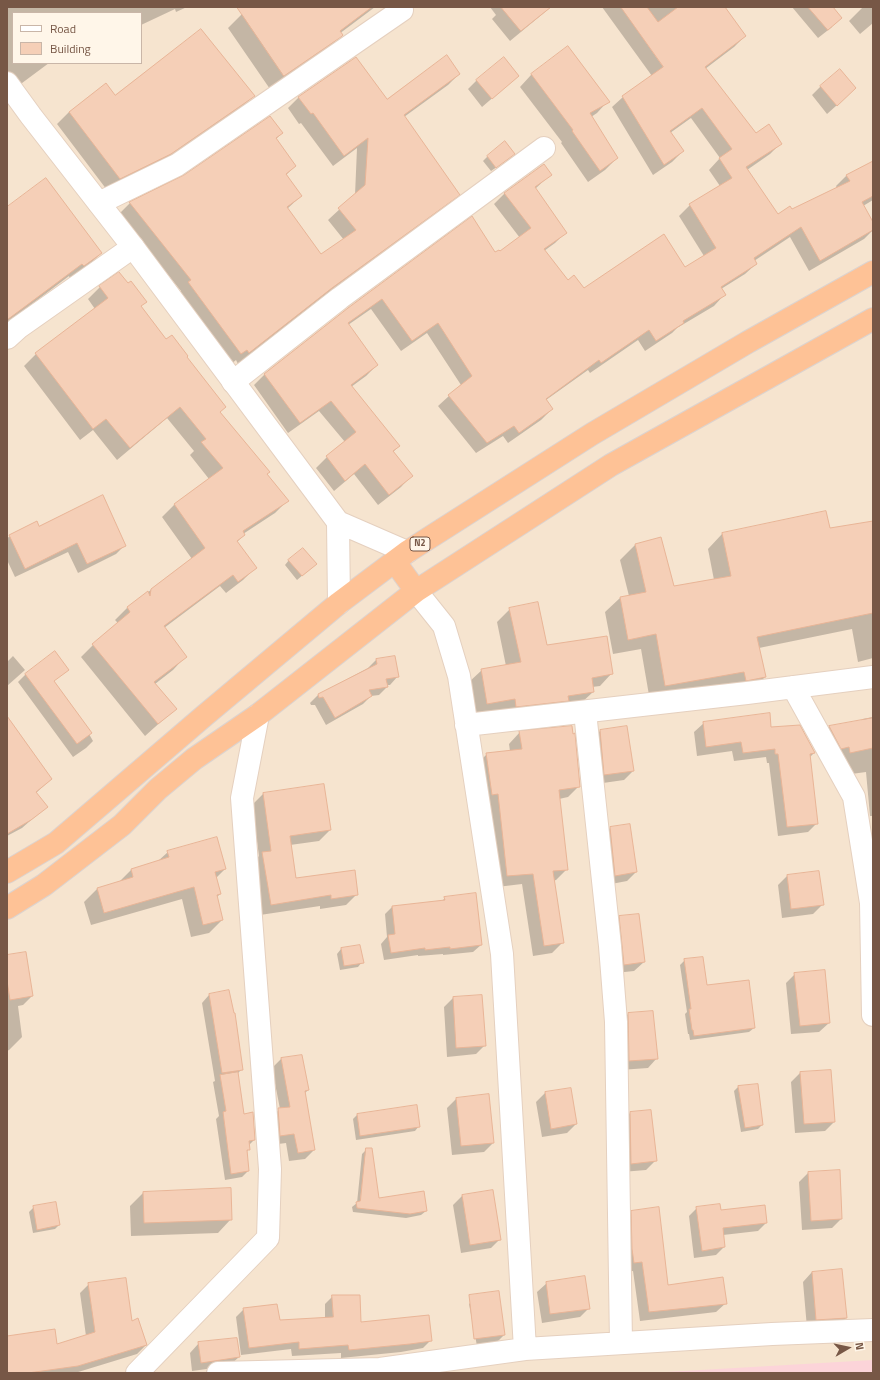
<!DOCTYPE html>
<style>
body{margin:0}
#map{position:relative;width:880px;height:1380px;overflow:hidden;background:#fef3e2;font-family:"Titillium Web",sans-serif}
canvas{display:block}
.frame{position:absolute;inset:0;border:8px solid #775746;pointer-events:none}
.legend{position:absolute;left:12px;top:12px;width:130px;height:52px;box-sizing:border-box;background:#fff6e9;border:1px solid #c9b6a8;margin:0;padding:5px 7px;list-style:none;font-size:12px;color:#775746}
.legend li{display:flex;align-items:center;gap:8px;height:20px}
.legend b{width:20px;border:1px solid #c9b6a8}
.north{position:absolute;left:828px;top:1328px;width:40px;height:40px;-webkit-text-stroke:3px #fff6e9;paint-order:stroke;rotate:81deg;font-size:11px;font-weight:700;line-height:16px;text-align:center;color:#775746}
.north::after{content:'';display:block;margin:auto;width:14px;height:18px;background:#775746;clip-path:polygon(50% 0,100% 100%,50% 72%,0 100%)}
</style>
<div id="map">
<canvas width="880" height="1380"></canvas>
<div class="frame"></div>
<ul class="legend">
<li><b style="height:5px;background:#fff"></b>Road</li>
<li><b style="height:11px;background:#f5cfb7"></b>Building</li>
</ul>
<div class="north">N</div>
</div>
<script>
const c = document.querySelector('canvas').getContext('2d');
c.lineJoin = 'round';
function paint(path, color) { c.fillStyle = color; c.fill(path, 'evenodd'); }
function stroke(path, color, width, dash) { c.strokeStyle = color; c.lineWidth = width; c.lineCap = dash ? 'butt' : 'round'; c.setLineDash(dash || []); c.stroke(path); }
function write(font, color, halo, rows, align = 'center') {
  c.font = font + ' "Titillium Web",sans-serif'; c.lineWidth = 3; c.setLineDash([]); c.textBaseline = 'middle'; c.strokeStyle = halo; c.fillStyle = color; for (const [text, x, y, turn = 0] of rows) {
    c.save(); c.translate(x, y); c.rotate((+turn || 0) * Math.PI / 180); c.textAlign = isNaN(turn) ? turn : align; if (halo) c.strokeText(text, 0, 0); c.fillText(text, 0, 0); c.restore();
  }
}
paint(new Path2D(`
 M 7,7 L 873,7 L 873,1373 L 7,1373 ZM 13,13 L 141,13 L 141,63 L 13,63 Z`), '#f6e4cf');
paint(new Path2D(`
 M 873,1360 L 873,1373 L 649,1373 Z`), '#fcd4d9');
paint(new Path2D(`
 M 7,7 L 187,7 L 176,12 L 175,9 L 141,25 L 141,13 L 13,13 L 13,63 L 49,63 L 18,86 L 7,71 Z
 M 252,7 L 375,7 L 339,34 L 340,36 L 327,50 L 270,89 L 228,28 L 242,14 Z
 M 490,7 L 551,7 L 510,41 L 492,19 L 496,15 Z
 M 602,7 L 722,7 L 745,36 L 734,47 L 705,69 L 756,134 L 780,144 L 770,154 L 747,170 L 777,215 L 792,211 L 837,188 L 836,186 L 847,175 L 873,162 L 873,200 L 863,206 L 873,224 L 873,230 L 864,239 L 809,271 L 790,237 L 754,261 L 756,264 L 745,274 L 721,289 L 724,295 L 714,306 L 677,328 L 672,333 L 645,351 L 638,340 L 590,373 L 588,370 L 546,400 L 552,409 L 541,420 L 508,443 L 503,436 L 476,453 L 438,406 L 461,385 L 427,333 L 401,351 L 371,309 L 348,325 L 377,365 L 366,376 L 351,387 L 399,446 L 393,452 L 411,476 L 401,487 L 378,505 L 354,474 L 334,491 L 316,468 L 327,457 L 345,442 L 319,411 L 288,433 L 254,385 L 265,374 L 348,309 L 499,252 L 520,238 L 494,204 L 505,193 L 551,174 L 535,189 L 565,233 L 555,243 L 544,251 L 568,281 L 584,290 L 685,268 L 704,256 L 679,216 L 690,205 L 720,186 L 709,170 L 720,158 L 691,118 L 670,133 L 683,151 L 672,162 L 653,175 L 612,107 L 623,97 L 652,76 Z
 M 792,7 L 832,7 L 832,27 L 818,38 Z
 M 863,7 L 873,7 L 873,23 L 860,34 L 849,21 Z
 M 567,48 L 608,101 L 597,113 L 591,117 L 617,158 L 605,170 L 588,182 L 561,143 L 562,142 L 520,87 L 531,75 Z
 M 459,74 L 448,85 L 404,117 L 458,194 L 447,205 L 320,299 L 238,364 L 236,360 L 230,365 L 178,294 L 181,291 L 119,214 L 130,203 L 282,133 L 276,139 L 295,166 L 286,175 L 301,196 L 287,209 L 321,256 L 344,240 L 328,220 L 355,195 L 357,148 L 333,166 L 301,123 L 299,124 L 288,108 L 299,97 L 386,100 Z
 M 518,76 L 482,107 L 468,89 L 477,80 Z
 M 821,86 L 846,97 L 827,114 L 812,95 Z
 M 115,96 L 253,96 L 241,108 L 157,166 L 107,190 L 57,124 L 69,112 Z
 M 487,157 L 510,158 L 491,171 L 483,161 Z
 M 7,208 L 101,253 L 88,266 L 70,279 L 69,276 L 7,323 Z
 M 119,273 L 140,307 L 266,475 L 287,501 L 275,513 L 243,534 L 244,535 L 237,542 L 255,568 L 243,580 L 226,593 L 220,586 L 164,628 L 185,657 L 173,670 L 155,684 L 175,709 L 145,736 L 81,657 L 93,645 L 118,623 L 115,620 L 127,608 L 192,559 L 162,517 L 174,505 L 209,479 L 190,455 L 194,451 L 167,418 L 117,460 L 93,430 L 80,440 L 24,366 L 36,354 L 95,309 L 88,299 L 100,287 Z
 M 873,522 L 873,658 L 858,662 L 852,629 L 759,648 L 765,677 L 750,692 L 650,701 L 641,649 L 613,654 L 605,612 L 620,598 L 629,596 L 620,560 L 635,545 L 673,588 L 714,580 L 708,549 L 722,534 L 829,530 Z
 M 37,523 L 39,527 L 125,545 L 116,554 L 78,573 L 68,552 L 15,577 L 7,560 L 7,538 Z
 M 289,560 L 311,568 L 297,580 L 285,565 Z
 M 510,609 L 547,647 L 612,673 L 600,686 L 592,687 L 593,692 L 580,704 L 474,716 L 469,682 L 482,670 L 506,666 L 497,622 Z
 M 13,656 L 25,670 L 7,686 L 7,662 Z
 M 376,660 L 398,676 L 390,685 L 387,685 L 387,687 L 379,695 L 371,696 L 363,704 L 326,725 L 315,705 L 311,705 L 310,703 L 318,695 L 368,668 Z
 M 26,674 L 89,734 L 93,741 L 86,748 L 73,757 L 18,682 Z
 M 873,717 L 873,816 L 870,816 L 866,772 L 844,775 L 821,735 L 829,727 L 861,721 L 863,719 Z
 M 7,718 L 51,779 L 36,793 L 46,807 L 22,828 L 7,836 Z
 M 704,723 L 771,728 L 814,753 L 809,758 L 817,823 L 808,832 L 778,836 L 769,763 L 767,763 L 766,757 L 734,761 L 732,751 L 697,756 L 694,732 Z
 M 626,728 L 633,771 L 624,780 L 596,784 L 591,740 L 600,731 Z
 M 520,732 L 579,786 L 568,797 L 559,799 L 567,869 L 556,880 L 553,881 L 563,942 L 552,953 L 533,956 L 522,884 L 497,887 L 476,765 L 487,754 L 510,751 L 509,744 Z
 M 263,794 L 330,830 L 319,841 L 290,845 L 296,879 L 357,894 L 346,905 L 320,909 L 320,906 L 260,915 L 252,864 L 259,856 L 252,805 Z
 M 610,828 L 636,872 L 627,881 L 606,885 L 601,837 Z
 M 168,852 L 225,869 L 216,878 L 220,894 L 217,897 L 222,920 L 209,933 L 191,937 L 182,899 L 91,925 L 84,902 L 97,889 L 118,883 L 131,870 L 158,861 Z
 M 787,876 L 822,905 L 813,914 L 782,918 L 778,885 Z
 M 445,898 L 481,945 L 473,952 L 443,955 L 443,954 L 418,956 L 418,955 L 384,960 L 381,944 L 387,937 L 385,914 L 392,907 L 441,902 Z
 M 620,917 L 644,962 L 634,971 L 615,973 L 611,926 Z
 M 341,949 L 362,962 L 358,967 L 340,970 L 337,954 Z
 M 7,956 L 32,996 L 23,1005 L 18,1006 L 22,1037 L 9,1050 L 7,1051 Z
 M 685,960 L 706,986 L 754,1028 L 749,1032 L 690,1040 L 689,1034 L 688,1034 L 685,1014 L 687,1012 L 680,965 Z
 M 795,974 L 829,1023 L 819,1032 L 791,1034 L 786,983 Z
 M 209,995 L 242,1069 L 237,1074 L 244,1115 L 254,1140 L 248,1146 L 249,1149 L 246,1152 L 248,1171 L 242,1177 L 225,1180 L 216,1119 L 219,1116 L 213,1082 L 215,1081 L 202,1003 Z
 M 453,998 L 485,1045 L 476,1054 L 447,1057 L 444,1007 Z
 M 628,1014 L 657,1058 L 648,1068 L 620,1070 L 619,1023 Z
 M 281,1059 L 308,1090 L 305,1093 L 314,1150 L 305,1159 L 289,1161 L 286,1143 L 271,1145 L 269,1119 L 280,1109 L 272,1068 Z
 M 800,1073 L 834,1122 L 825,1131 L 795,1133 L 791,1082 Z
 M 738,1087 L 762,1125 L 758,1129 L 741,1132 L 734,1091 Z
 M 545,1093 L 576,1124 L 567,1133 L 542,1137 L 536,1102 Z
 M 456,1099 L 493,1143 L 484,1152 L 452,1155 L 447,1108 Z
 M 416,1106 L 419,1126 L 415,1131 L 356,1140 L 353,1119 L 357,1115 Z
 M 630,1113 L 655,1161 L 646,1170 L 622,1172 L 621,1122 Z
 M 367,1149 L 378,1199 L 426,1211 L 421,1215 L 406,1218 L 353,1212 L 352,1207 L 357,1203 L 362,1154 Z
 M 808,1173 L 841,1219 L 832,1228 L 802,1230 L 799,1182 Z
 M 143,1193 L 231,1219 L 218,1233 L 131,1236 L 130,1206 Z
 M 462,1196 L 500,1239 L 491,1248 L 461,1253 L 453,1205 Z
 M 34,1207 L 59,1225 L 55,1229 L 33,1233 L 29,1212 Z
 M 697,1208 L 720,1211 L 766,1223 L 758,1231 L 723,1235 L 724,1247 L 716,1255 L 694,1258 L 689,1216 Z
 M 632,1212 L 667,1286 L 726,1303 L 716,1312 L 640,1321 L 633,1271 L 625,1272 L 623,1221 Z
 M 812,1272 L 846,1318 L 837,1327 L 807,1328 L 803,1282 Z
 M 547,1283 L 589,1308 L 580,1317 L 542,1323 L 537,1292 Z
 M 89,1284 L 131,1322 L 146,1345 L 137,1354 L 75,1373 L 7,1373 L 7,1337 L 56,1345 L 86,1336 L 80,1293 Z
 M 478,1295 L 504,1335 L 495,1344 L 477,1346 L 469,1304 Z
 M 333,1296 L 360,1323 L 431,1340 L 423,1348 L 401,1352 L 341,1358 L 341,1353 L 292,1356 L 291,1349 L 241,1355 L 236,1317 L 244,1309 L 279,1322 L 325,1318 L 325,1304 Z
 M 199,1343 L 239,1357 L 229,1366 L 192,1371 L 190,1353 Z`), '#0003');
const building = new Path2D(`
 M 237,7 L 372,7 L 340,31 L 343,35 L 341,37 L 284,76 Z
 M 501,7 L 551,7 L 521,31 Z
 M 621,7 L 647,7 L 658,22 L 678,7 L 725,7 L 746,36 L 705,67 L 756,133 L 769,124 L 782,144 L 746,167 L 778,214 L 790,206 L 792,209 L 850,181 L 846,175 L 873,161 L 873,196 L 862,202 L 873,222 L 873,230 L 820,261 L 801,227 L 754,258 L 757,264 L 721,287 L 726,295 L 683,321 L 684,323 L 656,341 L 649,330 L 601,363 L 599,360 L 546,399 L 553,409 L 519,433 L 514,426 L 487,443 L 448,395 L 472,376 L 438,323 L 412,341 L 382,299 L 348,323 L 378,365 L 351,385 L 400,446 L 393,451 L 413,476 L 389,495 L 365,464 L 345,481 L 326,456 L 356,432 L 331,401 L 300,423 L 264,374 L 348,308 L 472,216 L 495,252 L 499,250 L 500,251 L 531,228 L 504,193 L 544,164 L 552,175 L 535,187 L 567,233 L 544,249 L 568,280 L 574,275 L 584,288 L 664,234 L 685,267 L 716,248 L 689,204 L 732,178 L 719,158 L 732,149 L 702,108 L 670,131 L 684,151 L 664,165 L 622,96 L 663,67 Z
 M 808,7 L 833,7 L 842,18 L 828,30 Z
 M 201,29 L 255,96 L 171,154 L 120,179 L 69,112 L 106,83 L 115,95 Z
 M 568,46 L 610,102 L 590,113 L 618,158 L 600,171 L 572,131 L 573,130 L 531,74 Z
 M 447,55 L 460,74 L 404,115 L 460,195 L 332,288 L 249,353 L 247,350 L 241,354 L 188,282 L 191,280 L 129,202 L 184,175 L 270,116 L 283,133 L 276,138 L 296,166 L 286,174 L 302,196 L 287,207 L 321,254 L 356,230 L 338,208 L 365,185 L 368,138 L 344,156 L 313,113 L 311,114 L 298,97 L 356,57 L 387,99 Z
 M 504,57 L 519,76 L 492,99 L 476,80 Z
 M 840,69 L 856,88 L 837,106 L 820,86 Z
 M 505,141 L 515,154 L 496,168 L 487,156 Z
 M 46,178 L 102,253 L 84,266 L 82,264 L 7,320 L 7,207 Z
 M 119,272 L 128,283 L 131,281 L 147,302 L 141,306 L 166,339 L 172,335 L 188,356 L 187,357 L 226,407 L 220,412 L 270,472 L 267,474 L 289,501 L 243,531 L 245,535 L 237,541 L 257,568 L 238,582 L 233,575 L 164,626 L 187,657 L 154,682 L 177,709 L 158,724 L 92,644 L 130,612 L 127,607 L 148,591 L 150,596 L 151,589 L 205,548 L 174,504 L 223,468 L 201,442 L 206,439 L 180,407 L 130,448 L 106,419 L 93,429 L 35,353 L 108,298 L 99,286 Z
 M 103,495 L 126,546 L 87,564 L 77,543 L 25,569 L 9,535 L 37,521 L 39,526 Z
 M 826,511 L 830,528 L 873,521 L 873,613 L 757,637 L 766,677 L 746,681 L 744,672 L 665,686 L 656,634 L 628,640 L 620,597 L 646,592 L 635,544 L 661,537 L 674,586 L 731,576 L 722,533 Z
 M 303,548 L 317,564 L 302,576 L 288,560 Z
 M 538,602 L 547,645 L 607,636 L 613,674 L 592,678 L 594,692 L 568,696 L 569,701 L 516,707 L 515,699 L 487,704 L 481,669 L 521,662 L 509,608 Z
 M 55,651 L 69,670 L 54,681 L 92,733 L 77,744 L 25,674 Z
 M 395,656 L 399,677 L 386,679 L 388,687 L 369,690 L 372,696 L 335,718 L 323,697 L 319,698 L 318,694 L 377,664 L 376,659 Z
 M 770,713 L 771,727 L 800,725 L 815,753 L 810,754 L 818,824 L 787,827 L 778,754 L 775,754 L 775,749 L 743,753 L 741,742 L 706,747 L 703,722 Z
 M 7,716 L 52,779 L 36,792 L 48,807 L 31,820 L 7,834 Z
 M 873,718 L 873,748 L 850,753 L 849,747 L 841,749 L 829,726 Z
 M 572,726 L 573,734 L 575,733 L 580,787 L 559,790 L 568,870 L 553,871 L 564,943 L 544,946 L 533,874 L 507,876 L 498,794 L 492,795 L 486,753 L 522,749 L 519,731 Z
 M 627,726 L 634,771 L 604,775 L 600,730 Z
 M 324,784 L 331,830 L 290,836 L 296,878 L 355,870 L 358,895 L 331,899 L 331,895 L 271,905 L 262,852 L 271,851 L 263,793 Z
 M 630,824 L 637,872 L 615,876 L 610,827 Z
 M 217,837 L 226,869 L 215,872 L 221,894 L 217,895 L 223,920 L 203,925 L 194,887 L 104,913 L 97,888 L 133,877 L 131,869 L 169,857 L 167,851 Z
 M 819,871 L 824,905 L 791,909 L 787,875 Z
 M 476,893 L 482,945 L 450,949 L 450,947 L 425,950 L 425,948 L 391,953 L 388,935 L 395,934 L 392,906 L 445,900 L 444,897 Z
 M 639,914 L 645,962 L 624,965 L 619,916 Z
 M 360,945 L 364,963 L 344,966 L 341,948 Z
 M 26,952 L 33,996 L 10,1000 L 7,981 L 7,955 Z
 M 703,957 L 707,985 L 749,980 L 755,1028 L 694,1036 L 693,1030 L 692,1030 L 689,1009 L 691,1009 L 684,959 Z
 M 825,970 L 830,1023 L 800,1026 L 794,973 Z
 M 229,990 L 234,1013 L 235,1013 L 243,1070 L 222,1073 L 209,994 Z
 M 482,995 L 486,1046 L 456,1048 L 453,997 Z
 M 653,1011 L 658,1059 L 629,1061 L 628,1013 Z
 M 302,1055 L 309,1090 L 305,1091 L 315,1150 L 298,1153 L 294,1134 L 280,1136 L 278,1108 L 290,1107 L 281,1058 Z
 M 831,1070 L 835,1122 L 804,1124 L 800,1072 Z
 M 238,1072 L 244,1114 L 253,1112 L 255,1140 L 249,1141 L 250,1150 L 247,1150 L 249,1171 L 231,1174 L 223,1112 L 226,1111 L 220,1075 Z
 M 758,1084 L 763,1125 L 745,1128 L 738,1086 Z
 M 571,1088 L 577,1124 L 551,1129 L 545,1092 Z
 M 489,1094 L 494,1143 L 461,1146 L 456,1098 Z
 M 417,1105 L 420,1127 L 360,1136 L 357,1114 Z
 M 651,1110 L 657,1161 L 631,1164 L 630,1112 Z
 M 366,1148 L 372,1148 L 379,1198 L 424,1191 L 427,1211 L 410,1214 L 357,1208 L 356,1202 L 360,1201 Z
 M 840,1170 L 842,1219 L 811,1221 L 808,1172 Z
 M 231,1188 L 232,1220 L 144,1223 L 143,1192 Z
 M 493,1190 L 501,1240 L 470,1245 L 462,1195 Z
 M 56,1202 L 60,1225 L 37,1230 L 33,1206 Z
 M 720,1204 L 721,1210 L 765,1205 L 767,1223 L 723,1228 L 725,1247 L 702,1251 L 696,1207 Z
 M 659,1207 L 668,1285 L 723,1277 L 727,1304 L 649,1312 L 642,1262 L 634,1263 L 632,1249 L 631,1211 Z
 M 842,1269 L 847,1318 L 816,1320 L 812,1272 Z
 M 585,1276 L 590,1309 L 550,1314 L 546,1282 Z
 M 126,1278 L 132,1321 L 138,1318 L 147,1345 L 78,1366 L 28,1373 L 7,1373 L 7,1336 L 55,1329 L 57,1344 L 95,1332 L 88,1283 Z
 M 499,1291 L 505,1335 L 474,1339 L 469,1295 Z
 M 332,1295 L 360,1295 L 361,1322 L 429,1315 L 432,1341 L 410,1344 L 349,1350 L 348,1345 L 299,1349 L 299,1342 L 249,1348 L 243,1308 L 277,1304 L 280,1320 L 333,1317 Z
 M 237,1338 L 240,1357 L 201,1363 L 198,1342 Z`);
paint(building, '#f5cfb7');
stroke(building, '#e9b597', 1);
const minor = new Path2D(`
 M 99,203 L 177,165 L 402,10
 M 7,338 L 18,328 L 133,247
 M 233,382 L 340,298 L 544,148
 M 416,591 L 444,626 L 459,676 L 502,954 L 525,1349
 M 793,687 L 854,797 L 871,903 L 873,1015
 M 585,712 L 610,946 L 616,1022 L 621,1343
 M 466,725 L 747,693 L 873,677
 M 137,1373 L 268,1238 L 270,1169 L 242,798 L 258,715
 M 218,1373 L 380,1369 L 525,1349 L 772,1334 L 873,1330`);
const tertiary = new Path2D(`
 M 7,83 L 31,116 L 133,247 L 338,522 L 407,552
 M 338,522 L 339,603`);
const trunk = new Path2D(`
 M 395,562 L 416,591
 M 7,872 L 56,843 L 204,716 L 339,603 L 407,552 L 592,434 L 748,342 L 873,272
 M 7,908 L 44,885 L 122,825 L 158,789 L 194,759 L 258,715 L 416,591 L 611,465 L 873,319`);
stroke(minor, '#e5d0bf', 24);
stroke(tertiary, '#e5d0bf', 24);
stroke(trunk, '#dcd3cf', 24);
stroke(minor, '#fff', 22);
stroke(tertiary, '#fff', 22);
stroke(trunk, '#fec296', 22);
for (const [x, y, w] of [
 [420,544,20]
]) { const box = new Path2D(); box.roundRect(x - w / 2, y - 7, w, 14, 3); c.fillStyle = '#fff6e9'; c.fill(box); stroke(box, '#775746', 1); }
write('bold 9px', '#775746', null, [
 ["N2",420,544]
]);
</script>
